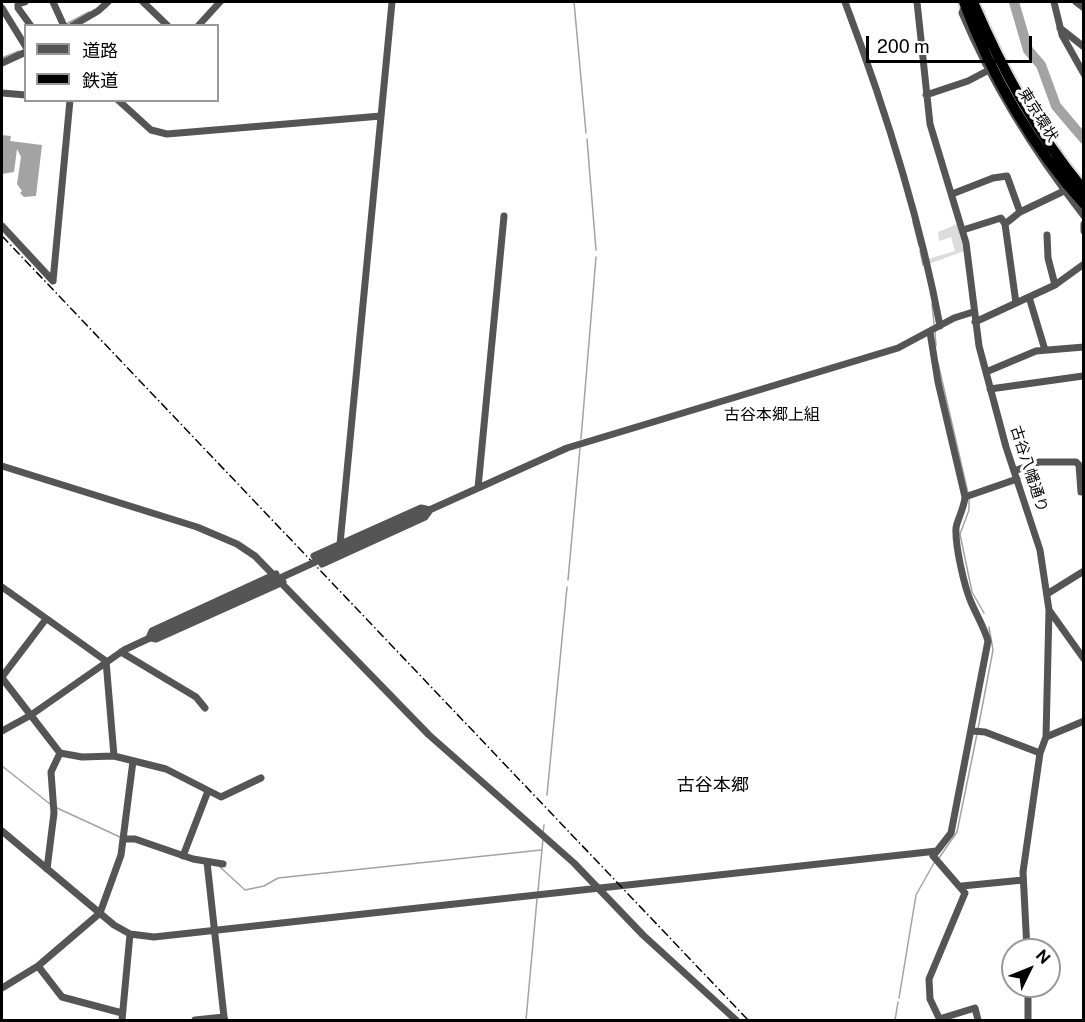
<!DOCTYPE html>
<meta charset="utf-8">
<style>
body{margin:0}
#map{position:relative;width:1085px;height:1022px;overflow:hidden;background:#fff;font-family:"Public Sans","Noto Sans JP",sans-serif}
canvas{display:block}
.frame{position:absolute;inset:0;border:3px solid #000;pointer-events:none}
.legend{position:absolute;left:24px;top:24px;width:195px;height:78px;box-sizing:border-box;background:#fff;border:2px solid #999;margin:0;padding:8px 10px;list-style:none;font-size:18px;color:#000}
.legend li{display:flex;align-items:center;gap:12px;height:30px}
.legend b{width:30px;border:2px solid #999}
.north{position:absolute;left:1001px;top:938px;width:60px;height:60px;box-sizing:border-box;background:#fff;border:2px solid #999;border-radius:50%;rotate:47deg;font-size:16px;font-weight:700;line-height:24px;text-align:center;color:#000}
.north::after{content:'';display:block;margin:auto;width:21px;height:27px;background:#000;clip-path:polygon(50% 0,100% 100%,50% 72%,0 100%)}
.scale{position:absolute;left:866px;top:36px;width:166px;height:27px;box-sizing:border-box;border:3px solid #000;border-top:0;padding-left:8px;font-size:18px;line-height:21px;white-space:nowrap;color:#000;-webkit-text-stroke:4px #fff;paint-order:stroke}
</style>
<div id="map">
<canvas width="1085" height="1022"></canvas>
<div class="frame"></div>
<ul class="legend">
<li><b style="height:8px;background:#555"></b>道路</li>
<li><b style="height:8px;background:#000"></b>鉄道</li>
</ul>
<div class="north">N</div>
<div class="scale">200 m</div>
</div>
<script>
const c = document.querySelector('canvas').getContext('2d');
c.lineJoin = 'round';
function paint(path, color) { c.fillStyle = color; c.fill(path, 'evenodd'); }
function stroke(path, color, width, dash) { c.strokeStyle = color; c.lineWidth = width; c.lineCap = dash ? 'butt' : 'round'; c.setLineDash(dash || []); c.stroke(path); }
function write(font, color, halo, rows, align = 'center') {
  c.font = font + ' "Public Sans","Noto Sans JP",sans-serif'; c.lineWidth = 6; c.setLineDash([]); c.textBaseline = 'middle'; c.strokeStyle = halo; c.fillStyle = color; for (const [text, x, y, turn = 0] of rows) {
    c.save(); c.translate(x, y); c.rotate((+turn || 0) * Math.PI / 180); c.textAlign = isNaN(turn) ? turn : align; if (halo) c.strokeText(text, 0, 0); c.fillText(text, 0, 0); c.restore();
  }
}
paint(new Path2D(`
 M 957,224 L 964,251 L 929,264 L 928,259 L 955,251 L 951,237 L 939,241 L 938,232 Z`), '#dcdcdc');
paint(new Path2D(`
 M 2,135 L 11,136 L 10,141 L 42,145 L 36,196 L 24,197 L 20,193 L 22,191 L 17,184 L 21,157 L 17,149 L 14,172 L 2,174 Z`), '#a3a3a3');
stroke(new Path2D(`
 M 574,2 L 586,133
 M 66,24 L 89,12
 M 2,58 L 19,51
 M 587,139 L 596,250
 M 913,222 L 919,246
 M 920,251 L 923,265
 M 932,304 L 934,324
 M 935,332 L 936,346
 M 938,363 L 968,493
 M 581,439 L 596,257
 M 969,499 L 969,510 L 960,534 L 972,592 L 984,613
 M 568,580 L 580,448
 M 978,729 L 993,650 L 989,627
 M 2,766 L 50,804
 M 547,795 L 567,587
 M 57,808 L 120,837
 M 543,833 L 544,825
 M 939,858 L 957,832 L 977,734
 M 220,867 L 245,890 L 264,886 L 278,878 L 541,850
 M 538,891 L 543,839
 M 899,998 L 916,895 L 934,863
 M 526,1020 L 537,899
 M 895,1020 L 898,1002`), '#a3a3a3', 1.5);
stroke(new Path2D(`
 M 1014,2 L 1028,50 L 1041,65 L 1056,106 L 1084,139`), '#a3a3a3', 10);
const highway = new Path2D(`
 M 964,2 C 990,73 1032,147 1084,204
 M 973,2 C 1002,69 1036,133 1084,190`);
stroke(highway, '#dbdbdb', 14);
stroke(new Path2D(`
 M 25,2 L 18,4 L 18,8 L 31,26
 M 53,2 L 64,26
 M 143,2 L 168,26
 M 845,2 C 885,108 919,214 940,326
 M 917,2 L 930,124 L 966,243 L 979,346 L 1006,447 L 1040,550 L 1049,610 L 1046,737 L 1040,753 L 1023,872 L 1027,950
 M 1054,2 L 1062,35 L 1084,74
 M 1076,2 L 1084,8
 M 965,6 L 962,13 C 993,87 1034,152 1084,216
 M 2,8 L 26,47
 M 72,26 L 98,11 L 108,2
 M 198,26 L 220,2
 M 1060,28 L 1084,47
 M 2,63 L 26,52
 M 2,93 L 26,95
 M 926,95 L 968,81 L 987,71
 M 118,100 L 151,130 L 167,134 L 381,116
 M 952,194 L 993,178 L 1007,176 L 1020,212
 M 1005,224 L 1020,212 L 1064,191
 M 1084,224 L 1084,231
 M 2,226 L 53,281
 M 963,230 L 1001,218 L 1005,224 L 1016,303
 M 1047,235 L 1048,258 L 1055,285
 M 53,281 L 70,100
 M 1029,297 L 1045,350
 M 975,322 L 1055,285 L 1084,264
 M 986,372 L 1036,351 L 1084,347
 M 990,389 L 1083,376
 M 2,466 L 197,527 L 237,544 L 255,556 L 429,735 L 574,863 L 643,935 L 736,1020
 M 1014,471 L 1039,462 L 1076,462 L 1079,465 L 1081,492
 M 478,488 L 504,216
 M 965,497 L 1017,479
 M 385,530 L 567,448 L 898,348 L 954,318 L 973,312
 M 340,544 L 392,2
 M 314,556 L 421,508 L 430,510 L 425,517 L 322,564
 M 2,587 L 106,661 L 114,756 L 166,769 L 221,797 L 261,778
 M 1047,594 L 1084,571
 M 1049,610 L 1084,659
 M 149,638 L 152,631 L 276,574
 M 151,638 L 156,639 L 283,582
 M 121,652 L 196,697 L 205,708
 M 2,677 L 46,619
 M 2,678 L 60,753 L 82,757 L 114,756
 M 2,731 L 31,715 L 124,650 L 195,617
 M 973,731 L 985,732 L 1040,753
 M 1046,737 L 1084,721
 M 2,831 L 114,925 L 130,934 L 154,937 L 937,851 L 951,833 L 988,641 C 984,627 977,616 971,602 C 964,586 955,545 956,528 C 957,520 964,509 965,497 L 938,382 L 930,332
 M 124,839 L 135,839 L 193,859 L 223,864
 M 937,851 L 933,856 L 965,893 L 929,979 L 930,999 L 940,1020
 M 183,856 L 208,791
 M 207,862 L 224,1017
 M 47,869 L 54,813 L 51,772 L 60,753
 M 962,886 L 1023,880
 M 38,966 L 62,997 L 122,1013
 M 1028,986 L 1028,1020
 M 2,988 L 38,966 L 100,913 L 121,855 L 133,761
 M 939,1019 L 975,1008 L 978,1020
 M 122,1020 L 130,934
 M 195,1020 L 224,1017 L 225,1020`), '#555', 7);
stroke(highway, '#000', 10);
stroke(new Path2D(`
 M 2,236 L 748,1020`), '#000', 1.5, [9, 3, 1.5, 3]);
stroke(new Path2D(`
 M 195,617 L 385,530`), '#555', 7);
write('15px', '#000', '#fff', [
 ["東京環状",1038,115,58],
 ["古谷八幡通り",1029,469,72]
]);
write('16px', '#000', '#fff', [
 ["古谷本郷上組",772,415]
]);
write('18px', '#000', '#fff', [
 ["古谷本郷",713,785]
]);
</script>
